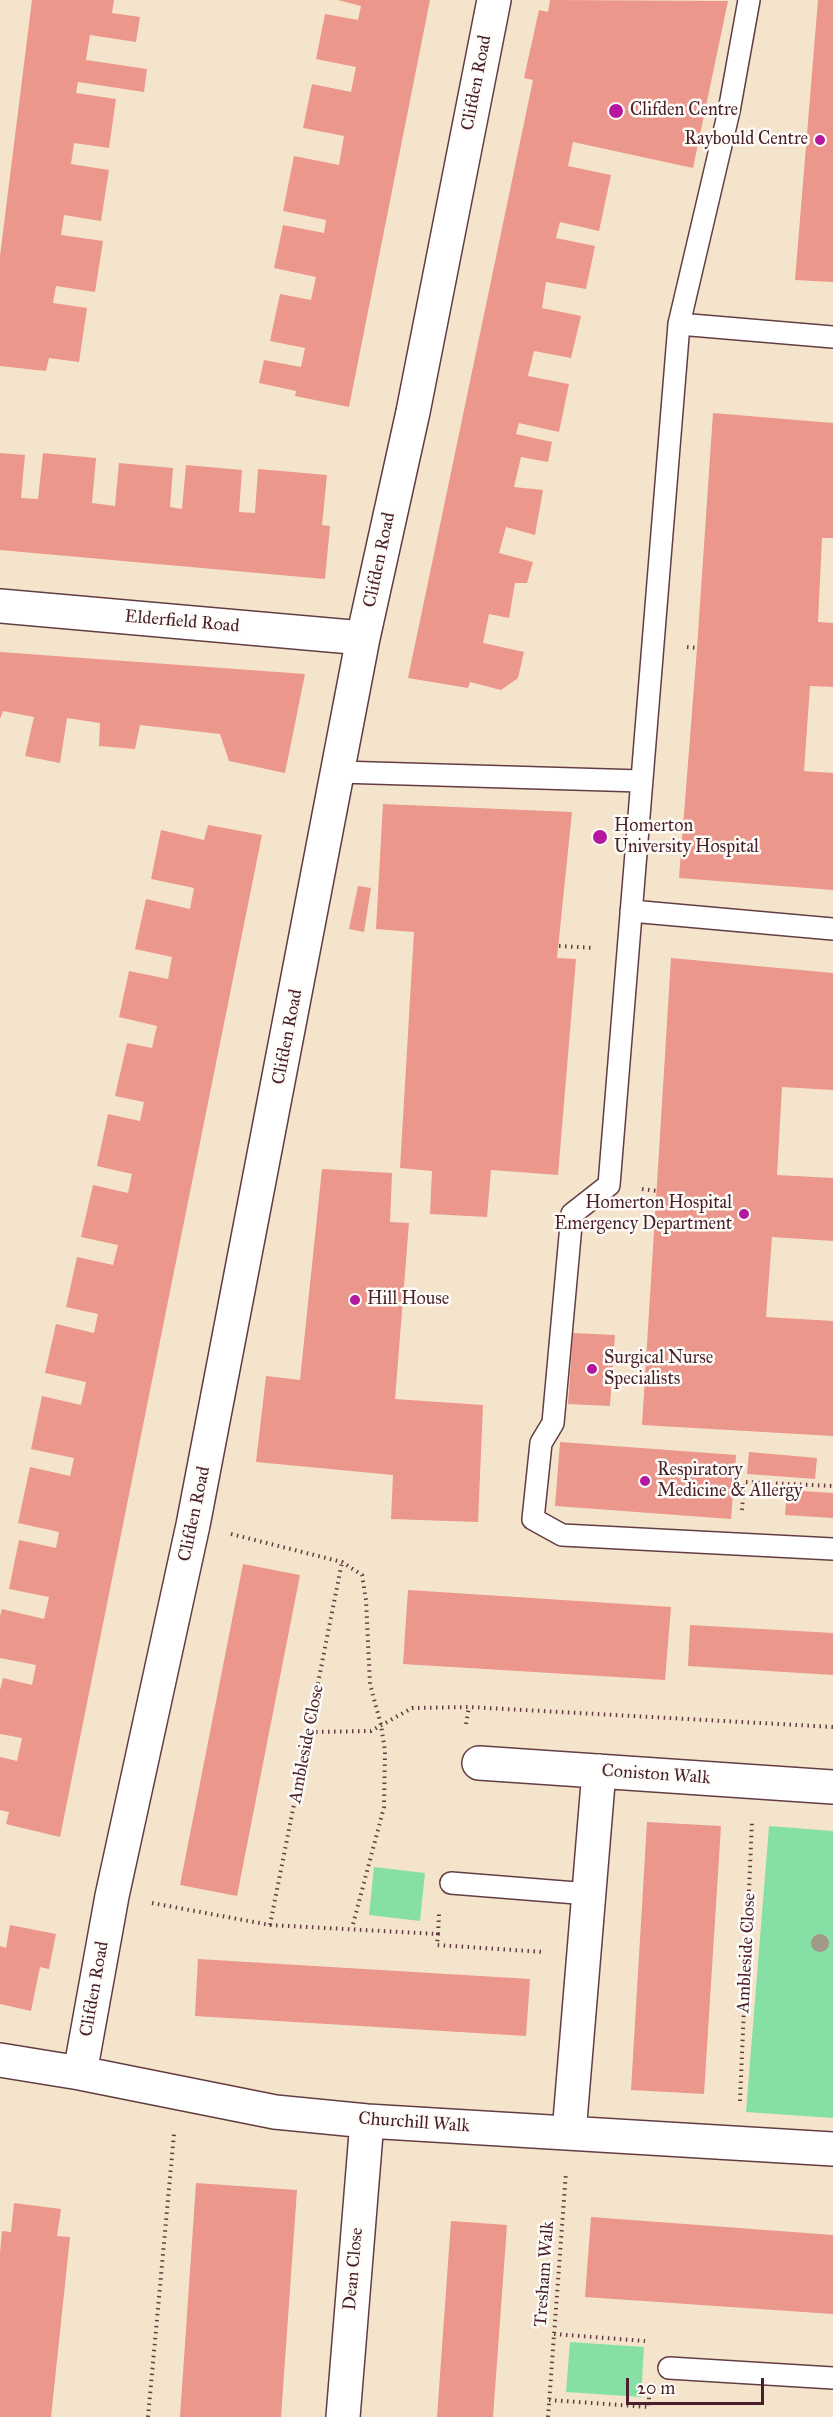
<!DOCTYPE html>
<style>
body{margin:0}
#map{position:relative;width:833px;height:2417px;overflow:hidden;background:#f5e4cc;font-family:"IM FELL Great Primer",serif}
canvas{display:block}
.scale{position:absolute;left:626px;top:2378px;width:138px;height:27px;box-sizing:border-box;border:3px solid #4a1f2b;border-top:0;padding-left:8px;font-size:18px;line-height:21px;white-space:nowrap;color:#4a1f2b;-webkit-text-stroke:4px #fdfcf7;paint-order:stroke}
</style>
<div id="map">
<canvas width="833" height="2417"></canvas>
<div class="scale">20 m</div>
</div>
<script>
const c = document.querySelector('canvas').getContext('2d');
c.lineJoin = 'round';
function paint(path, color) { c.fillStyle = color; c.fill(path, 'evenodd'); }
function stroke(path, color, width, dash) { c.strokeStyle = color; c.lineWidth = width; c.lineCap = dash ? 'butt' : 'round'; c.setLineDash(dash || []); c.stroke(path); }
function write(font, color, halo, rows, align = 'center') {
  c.font = font + ' "IM FELL Great Primer",serif'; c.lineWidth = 5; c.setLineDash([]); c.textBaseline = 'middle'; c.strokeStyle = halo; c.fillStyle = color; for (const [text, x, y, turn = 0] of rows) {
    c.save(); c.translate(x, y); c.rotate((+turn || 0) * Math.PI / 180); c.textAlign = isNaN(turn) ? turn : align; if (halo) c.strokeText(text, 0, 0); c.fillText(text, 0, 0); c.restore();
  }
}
paint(new Path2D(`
 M 769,1826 L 833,1831 L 833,2118 L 746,2112 Z
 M 374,1867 L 425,1873 L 420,1921 L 369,1915 Z
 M 570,2342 L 644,2347 L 641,2397 L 566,2392 Z`), '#86e0a5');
paint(new Path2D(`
 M 32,0 L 114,0 L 112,13 L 140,17 L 136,42 L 90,35 L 86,60 L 147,69 L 144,92 L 78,82 L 76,93 L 116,99 L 109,148 L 74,143 L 71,164 L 109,170 L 101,221 L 64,215 L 61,235 L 103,241 L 95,292 L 56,286 L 53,303 L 87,308 L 79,362 L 49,358 L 46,371 L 0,366 L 0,256 Z
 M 338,0 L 430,0 L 349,407 L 295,396 L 296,391 L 259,383 L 264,360 L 301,367 L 305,348 L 270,341 L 280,294 L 311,300 L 316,277 L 274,268 L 283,225 L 324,233 L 326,220 L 283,211 L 294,156 L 339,165 L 344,136 L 303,128 L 312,84 L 351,92 L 356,67 L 316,59 L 325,14 L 358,20 L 361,6 Z
 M 550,0 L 728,1 L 693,168 L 573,142 L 568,166 L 611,175 L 599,231 L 560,222 L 556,238 L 595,246 L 586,289 L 546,282 L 542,308 L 581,316 L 571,358 L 534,351 L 528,376 L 569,384 L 559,432 L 519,423 L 516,434 L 552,442 L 548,462 L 521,457 L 514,487 L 543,490 L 535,535 L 506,527 L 499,553 L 533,562 L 527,583 L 515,583 L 509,618 L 489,614 L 483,643 L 524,652 L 518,678 L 501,690 L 470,682 L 468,688 L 408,678 L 533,80 L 524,78 L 539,10 L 548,12 Z
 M 818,0 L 833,0 L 833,282 L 795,280 Z
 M 713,413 L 833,423 L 833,538 L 822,538 L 818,622 L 833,623 L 833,687 L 810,686 L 804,771 L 833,773 L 833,890 L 679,878 L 697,648 Z
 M 0,453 L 25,455 L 21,498 L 38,499 L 43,453 L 96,458 L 92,503 L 115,506 L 119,463 L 173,468 L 170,507 L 182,509 L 186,465 L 242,470 L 239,512 L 255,513 L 258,469 L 327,475 L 322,525 L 330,526 L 325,579 L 0,550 Z
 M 0,652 L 305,674 L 285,773 L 229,761 L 220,734 L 140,725 L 135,749 L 99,746 L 100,723 L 67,718 L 60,763 L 25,756 L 34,717 L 3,711 L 0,719 Z
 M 383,804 L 572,812 L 557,958 L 576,959 L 558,1175 L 491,1170 L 487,1217 L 430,1214 L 432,1171 L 400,1168 L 414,932 L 376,929 Z
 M 208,825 L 262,835 L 60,1837 L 6,1824 L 9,1812 L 0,1810 L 0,1757 L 17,1761 L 22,1738 L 0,1734 L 0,1690 L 3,1678 L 32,1685 L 36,1665 L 0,1658 L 0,1616 L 2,1609 L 44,1619 L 49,1597 L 9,1589 L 19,1540 L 56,1548 L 59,1532 L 18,1523 L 30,1467 L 70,1476 L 74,1458 L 31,1449 L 42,1396 L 81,1405 L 86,1382 L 45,1373 L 56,1324 L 94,1333 L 98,1314 L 66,1307 L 77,1257 L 113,1265 L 118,1245 L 81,1237 L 93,1185 L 128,1193 L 132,1174 L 97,1166 L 108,1114 L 140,1121 L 144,1102 L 115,1096 L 127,1043 L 152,1048 L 157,1026 L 119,1017 L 129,971 L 168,979 L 172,957 L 135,949 L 146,899 L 190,909 L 194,888 L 151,879 L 161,830 L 204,840 Z
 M 358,886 L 371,888 L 364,932 L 349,929 Z
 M 671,958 L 833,973 L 833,1090 L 782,1087 L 777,1175 L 833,1178 L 833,1241 L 772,1237 L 766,1317 L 833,1321 L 833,1436 L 642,1425 Z
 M 322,1169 L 392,1173 L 390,1222 L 409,1223 L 395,1399 L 483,1405 L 478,1522 L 391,1519 L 393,1475 L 256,1462 L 266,1376 L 300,1380 Z
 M 573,1333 L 615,1335 L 610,1406 L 568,1404 Z
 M 560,1442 L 736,1455 L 731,1519 L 555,1506 Z
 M 749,1452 L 817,1458 L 815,1479 L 747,1474 Z
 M 787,1490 L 833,1493 L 833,1518 L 785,1515 Z
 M 243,1564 L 300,1575 L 237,1896 L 180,1885 Z
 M 408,1590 L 671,1607 L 665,1680 L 403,1664 Z
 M 690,1625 L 833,1633 L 833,1675 L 688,1666 Z
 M 647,1822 L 721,1826 L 704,2094 L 631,2090 Z
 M 10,1925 L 56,1934 L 49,1969 L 40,1967 L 31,2011 L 0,2004 L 0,1946 L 6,1948 Z
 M 198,1959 L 530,1979 L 526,2036 L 195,2016 Z
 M 196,2183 L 297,2190 L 281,2417 L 180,2417 Z
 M 14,2203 L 61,2209 L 57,2236 L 70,2237 L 51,2417 L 0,2417 L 0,2253 L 2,2231 L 11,2232 Z
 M 591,2217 L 833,2235 L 833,2314 L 585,2297 Z
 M 451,2221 L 507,2225 L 493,2417 L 437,2417 Z`), '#eb978b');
const lane = new Path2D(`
 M 749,0 L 729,111 L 679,324 L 609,1185 L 572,1214 L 553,1423 L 541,1443 L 533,1519 L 562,1535 L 833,1549
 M 679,324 L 833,337
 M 339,772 L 641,781
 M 631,911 L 833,929
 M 451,1883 L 589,1894
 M 669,2368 L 833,2378`);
const street = new Path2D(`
 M 0,606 L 363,638
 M 479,1763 L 833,1787
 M 0,2060 L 80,2073 L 275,2112 L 367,2121 L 833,2149
 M 80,2073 L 112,1896 L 193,1525 L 363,638 L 413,412 L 494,0
 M 569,2133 L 599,1771
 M 343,2417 L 367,2121`);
stroke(lane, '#643d43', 24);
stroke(street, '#643d43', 36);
stroke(new Path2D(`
 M 687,647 L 697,648
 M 559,946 L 594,948
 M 642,1189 L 658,1191
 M 742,1510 L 744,1482 L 833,1486
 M 231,1534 L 342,1562 L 362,1575 L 366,1600 L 370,1684 L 381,1725 L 385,1751 L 384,1807 L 352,1928
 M 466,1724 L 469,1707
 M 310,1732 L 371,1731 L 412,1708 L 469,1707 L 833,1727
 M 152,1903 L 270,1925 L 438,1934 L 437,1945 L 544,1952
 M 270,1925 L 342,1562
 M 438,1934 L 439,1914
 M 740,2101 L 752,1821
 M 554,2334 L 645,2341
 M 549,2400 L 649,2407 L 649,2396
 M 148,2417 L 174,2134
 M 548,2417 L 566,2172`), '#643d43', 4, [1.5, 4.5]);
stroke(lane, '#fff', 21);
stroke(street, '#fff', 33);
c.fillStyle = '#a19888';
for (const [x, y] of [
 [820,1943]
]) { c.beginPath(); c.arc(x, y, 9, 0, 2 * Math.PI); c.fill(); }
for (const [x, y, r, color] of [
 [616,111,8,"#b5179e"],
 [820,140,6,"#b5179e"],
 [600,837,8,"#b5179e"],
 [744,1214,6,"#b5179e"],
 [355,1300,6,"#b5179e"],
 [592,1369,6,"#b5179e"],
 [645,1481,6,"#b5179e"]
]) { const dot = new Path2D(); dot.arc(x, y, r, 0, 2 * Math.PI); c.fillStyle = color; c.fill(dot); stroke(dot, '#fdfcf7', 2); }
write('18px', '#4a1f2b', '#fdfcf7', [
 ["Clifden Road",477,83,-79],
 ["Clifden Road",380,560,-78],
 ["Elderfield Road",182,622,5],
 ["Clifden Road",288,1037,-79],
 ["Clifden Road",195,1514,-78],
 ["Ambleside Close",307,1744,-79],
 ["Coniston Walk",656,1775,4],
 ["Ambleside Close",747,1953,-87],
 ["Clifden Road",95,1989,-80],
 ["Churchill Walk",414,2123,4],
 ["Dean Close",354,2269,-85],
 ["Tresham Walk",545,2274,-86]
]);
write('18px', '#4a1f2b', '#fdfcf7', [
 ["Clifden Centre",630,111],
 ["Raybould Centre",808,140,"right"],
 ["Homerton",614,827],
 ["University Hospital",614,848],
 ["Homerton Hospital",732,1204,"right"],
 ["Emergency Department",732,1225,"right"],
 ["Hill House",367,1300],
 ["Surgical Nurse",604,1359],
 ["Specialists",604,1380],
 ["Respiratory",657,1471],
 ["Medicine & Allergy",657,1492]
], 'left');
</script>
